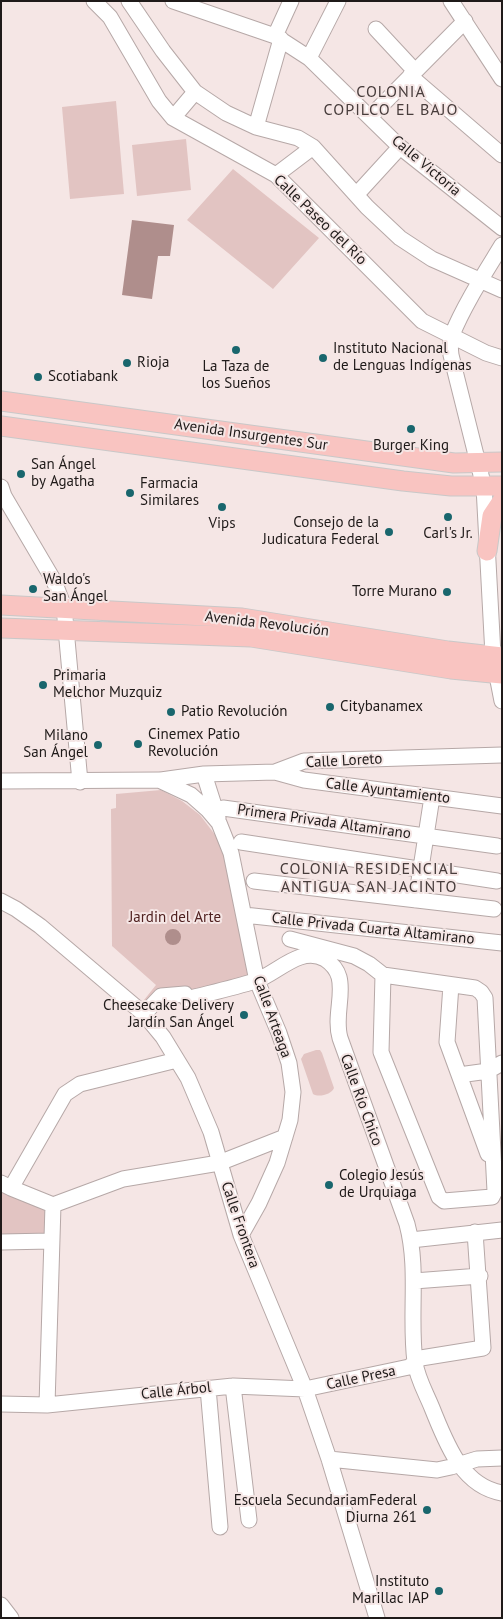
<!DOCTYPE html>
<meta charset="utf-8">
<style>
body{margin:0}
#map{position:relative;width:503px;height:1619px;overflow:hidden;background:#f5e6e5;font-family:"PT Sans",sans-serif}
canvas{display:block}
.frame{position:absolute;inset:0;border:2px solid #1f1a19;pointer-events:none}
</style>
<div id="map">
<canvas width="503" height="1619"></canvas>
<div class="frame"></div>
</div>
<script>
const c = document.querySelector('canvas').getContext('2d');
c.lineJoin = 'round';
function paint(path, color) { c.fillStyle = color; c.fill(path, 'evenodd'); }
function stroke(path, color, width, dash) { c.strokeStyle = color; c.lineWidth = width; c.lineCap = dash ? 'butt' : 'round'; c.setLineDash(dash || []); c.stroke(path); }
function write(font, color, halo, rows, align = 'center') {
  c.font = font + ' "PT Sans",sans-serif'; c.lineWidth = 4; c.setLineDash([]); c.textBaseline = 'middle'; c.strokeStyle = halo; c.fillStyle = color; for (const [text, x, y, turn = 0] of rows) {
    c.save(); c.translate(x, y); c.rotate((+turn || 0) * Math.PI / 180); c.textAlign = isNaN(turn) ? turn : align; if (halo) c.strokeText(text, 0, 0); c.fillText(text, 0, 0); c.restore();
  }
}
paint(new Path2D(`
 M 116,101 L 124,194 L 70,199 L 62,107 Z
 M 186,139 L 191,190 L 137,196 L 132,145 Z
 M 233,169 L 319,238 L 273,289 L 187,220 Z
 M 161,790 L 182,801 L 200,815 L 222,844 L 252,979 L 184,991 L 172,1006 L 167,1001 L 156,1012 L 144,1000 L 156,985 L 112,946 L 111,809 L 116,808 L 116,794 Z
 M 316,1050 L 320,1050 L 322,1053 L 334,1088 C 332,1094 319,1098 313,1094 L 301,1059 L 304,1054 Z
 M 1,1187 L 46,1206 L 45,1232 L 43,1234 L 1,1236 Z`), '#e2c4c2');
paint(new Path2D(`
 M 132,220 L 174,225 L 170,256 L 158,256 L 152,299 L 122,295 Z
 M165 937a8 8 0 1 1 16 0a8 8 0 1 1-16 0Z`), '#af8e8c');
const minor = new Path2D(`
 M 94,1 L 110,17 L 159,101 L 173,118 L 276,175 L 422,321 L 486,353 L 502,358
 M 129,1 L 163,51 L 195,92 L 226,113 L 256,127 L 298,138 L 313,147 L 367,207 L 400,238 L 432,259 L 502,290
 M 173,1 L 275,36 L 309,58 L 400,147 L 502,228
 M 451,1 L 502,79
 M 376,29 L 415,71
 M 275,36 L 291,1
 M 309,58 L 338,1
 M 410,76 L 502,155
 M 370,117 L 465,21
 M 173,118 L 195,92
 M 256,127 L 281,39
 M 276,175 L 313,147
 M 357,194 L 400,147
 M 502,245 C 485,273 464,305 452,335 C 450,342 450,348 451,355 L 484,487 L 493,655 L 502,701
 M 1,487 L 4,496 L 54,581 L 64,607 L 80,782
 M 275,772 L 304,780 L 502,806
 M 204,774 L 218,818
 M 161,780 L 204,774 L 275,772 L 304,761 L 502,755
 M 1,781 L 159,780 L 191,795 L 208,810 L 219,823 L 231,853 L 257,981 L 279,1033 L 289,1063 L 293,1092 L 290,1120 L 277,1163 L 259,1203 L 241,1235
 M 223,808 L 497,846
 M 241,842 L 497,881
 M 254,881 L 494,909
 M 416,900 L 432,797
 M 1,901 L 16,909 L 40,926 L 144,1014 L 163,1037 L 188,1078 L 211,1132 L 241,1235 L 305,1389 L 329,1459 L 377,1618
 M 244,915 L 502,943
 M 290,939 L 354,956 L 369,964 L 383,975 L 475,988 L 481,992 L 485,998 L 495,1191 L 492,1197 L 444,1201 L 439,1197 L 381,1052 L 383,975
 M 451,985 L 447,1042 L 488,1154
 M 144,1014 L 161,996 L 185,994 L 187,999 C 210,993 233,988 255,981 C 277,974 300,945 325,959 C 331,963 337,970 339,977 C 344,995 334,1017 340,1038 L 407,1224 C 419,1269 409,1316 415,1362 C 417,1378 426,1393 432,1408 C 446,1442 461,1486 502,1493
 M 459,1075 L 488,1071 L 502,1063
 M 1,1183 L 11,1188 L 53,1205 L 123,1179 L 219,1163 L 285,1137
 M 11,1188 L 65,1094 L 80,1084 L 177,1060
 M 411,1240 L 502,1230
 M 1,1242 L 51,1241
 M 414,1281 L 480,1276
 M 233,1386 L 249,1520
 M 208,1388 L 220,1527
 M 1,1404 L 47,1405 L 233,1386 L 305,1389 L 409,1367 L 421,1358 L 483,1348 L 475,1232
 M 47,1405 L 53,1205
 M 329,1459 L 437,1470 L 451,1467 L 477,1459 L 502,1458
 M 1,1605 L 11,1618`);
const major = new Path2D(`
 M 1,401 L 454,463 L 502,462
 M 1,426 L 403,481 L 451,486 L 502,486
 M 487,551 L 492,516 L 502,501
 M 1,605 L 242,618 L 448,651 L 502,657
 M 1,628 L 251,637 L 451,669 L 502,674`);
stroke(minor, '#b6a8a7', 17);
stroke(major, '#c9c8c8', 21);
stroke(minor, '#fff', 15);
stroke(major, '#f9c4c1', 19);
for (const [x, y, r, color] of [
 [236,350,5,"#19666d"],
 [323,358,5,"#19666d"],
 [127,363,5,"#19666d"],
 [38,377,5,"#19666d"],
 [411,429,5,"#19666d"],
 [21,474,5,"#19666d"],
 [130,493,5,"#19666d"],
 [222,507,5,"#19666d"],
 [448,517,5,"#19666d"],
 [389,532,5,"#19666d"],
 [33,589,5,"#19666d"],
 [447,592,5,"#19666d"],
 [43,685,5,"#19666d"],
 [330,707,5,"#19666d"],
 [171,712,5,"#19666d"],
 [138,744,5,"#19666d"],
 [98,745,5,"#19666d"],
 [244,1015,5,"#19666d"],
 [329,1185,5,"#19666d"],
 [427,1510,5,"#19666d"],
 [439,1591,5,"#19666d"]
]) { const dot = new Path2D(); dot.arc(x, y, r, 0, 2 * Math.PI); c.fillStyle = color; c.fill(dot); stroke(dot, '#f5e6e5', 2); }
write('15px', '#1f1a19', '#f5e6e5', [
 ["Calle Victoria",426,166,40],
 ["Calle Paseo del Río",320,220,44],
 ["Avenida Insurgentes Sur",251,435,8],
 ["Avenida Revolución",267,624,7],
 ["Calle Loreto",344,761,-3],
 ["Calle Ayuntamiento",388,791,7],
 ["Primera Privada Altamirano",324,822,8],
 ["Calle Privada Cuarta Altamirano",373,929,6],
 ["Calle Arteaga",272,1017,70],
 ["Calle Río Chico",361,1100,70],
 ["Calle Frontera",240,1225,71],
 ["Calle Presa",361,1378,-12],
 ["Calle Árbol",176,1391,-6]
]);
write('15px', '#1f1a19', '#f5e6e5', [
 ["Instituto Nacional",333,349],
 ["de Lenguas Indígenas",333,366],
 ["Rioja",137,363],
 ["La Taza de",236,367,"center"],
 ["los Sueños",236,384,"center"],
 ["Scotiabank",48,377],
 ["Burger King",411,446,"center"],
 ["San Ángel",31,465],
 ["by Agatha",31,482],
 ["Farmacia",140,484],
 ["Similares",140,501],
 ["Consejo de la",379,523,"right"],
 ["Judicatura Federal",379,540,"right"],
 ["Vips",222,524,"center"],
 ["Carl's Jr.",448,534,"center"],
 ["Waldo's",43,580],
 ["San Ángel",43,597],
 ["Torre Murano",437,592,"right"],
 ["Primaria",53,676],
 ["Melchor Muzquiz",53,693],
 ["Citybanamex",340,707],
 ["Patio Revolución",181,712],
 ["Cinemex Patio",148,735],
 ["Revolución",148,752],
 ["Milano",88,736,"right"],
 ["San Ángel",88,753,"right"],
 ["Cheesecake Delivery",234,1006,"right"],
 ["Jardín San Ángel",234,1023,"right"],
 ["Colegio Jesús",339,1176],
 ["de Urquiaga",339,1193],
 ["Escuela SecundariamFederal",417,1501,"right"],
 ["Diurna 261",417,1518,"right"],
 ["Instituto",429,1582,"right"],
 ["Marillac IAP",429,1599,"right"]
], 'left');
write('15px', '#502120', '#f5e6e5', [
 ["Jardin del Arte",175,918]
]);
c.letterSpacing = '1px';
write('16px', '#483d3c', '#f5e6e5', [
 ["COLONIA",391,92],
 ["COPILCO EL BAJO",391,110],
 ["COLONIA RESIDENCIAL",369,869],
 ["ANTIGUA SAN JACINTO",369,887]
]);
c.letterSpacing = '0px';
</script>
